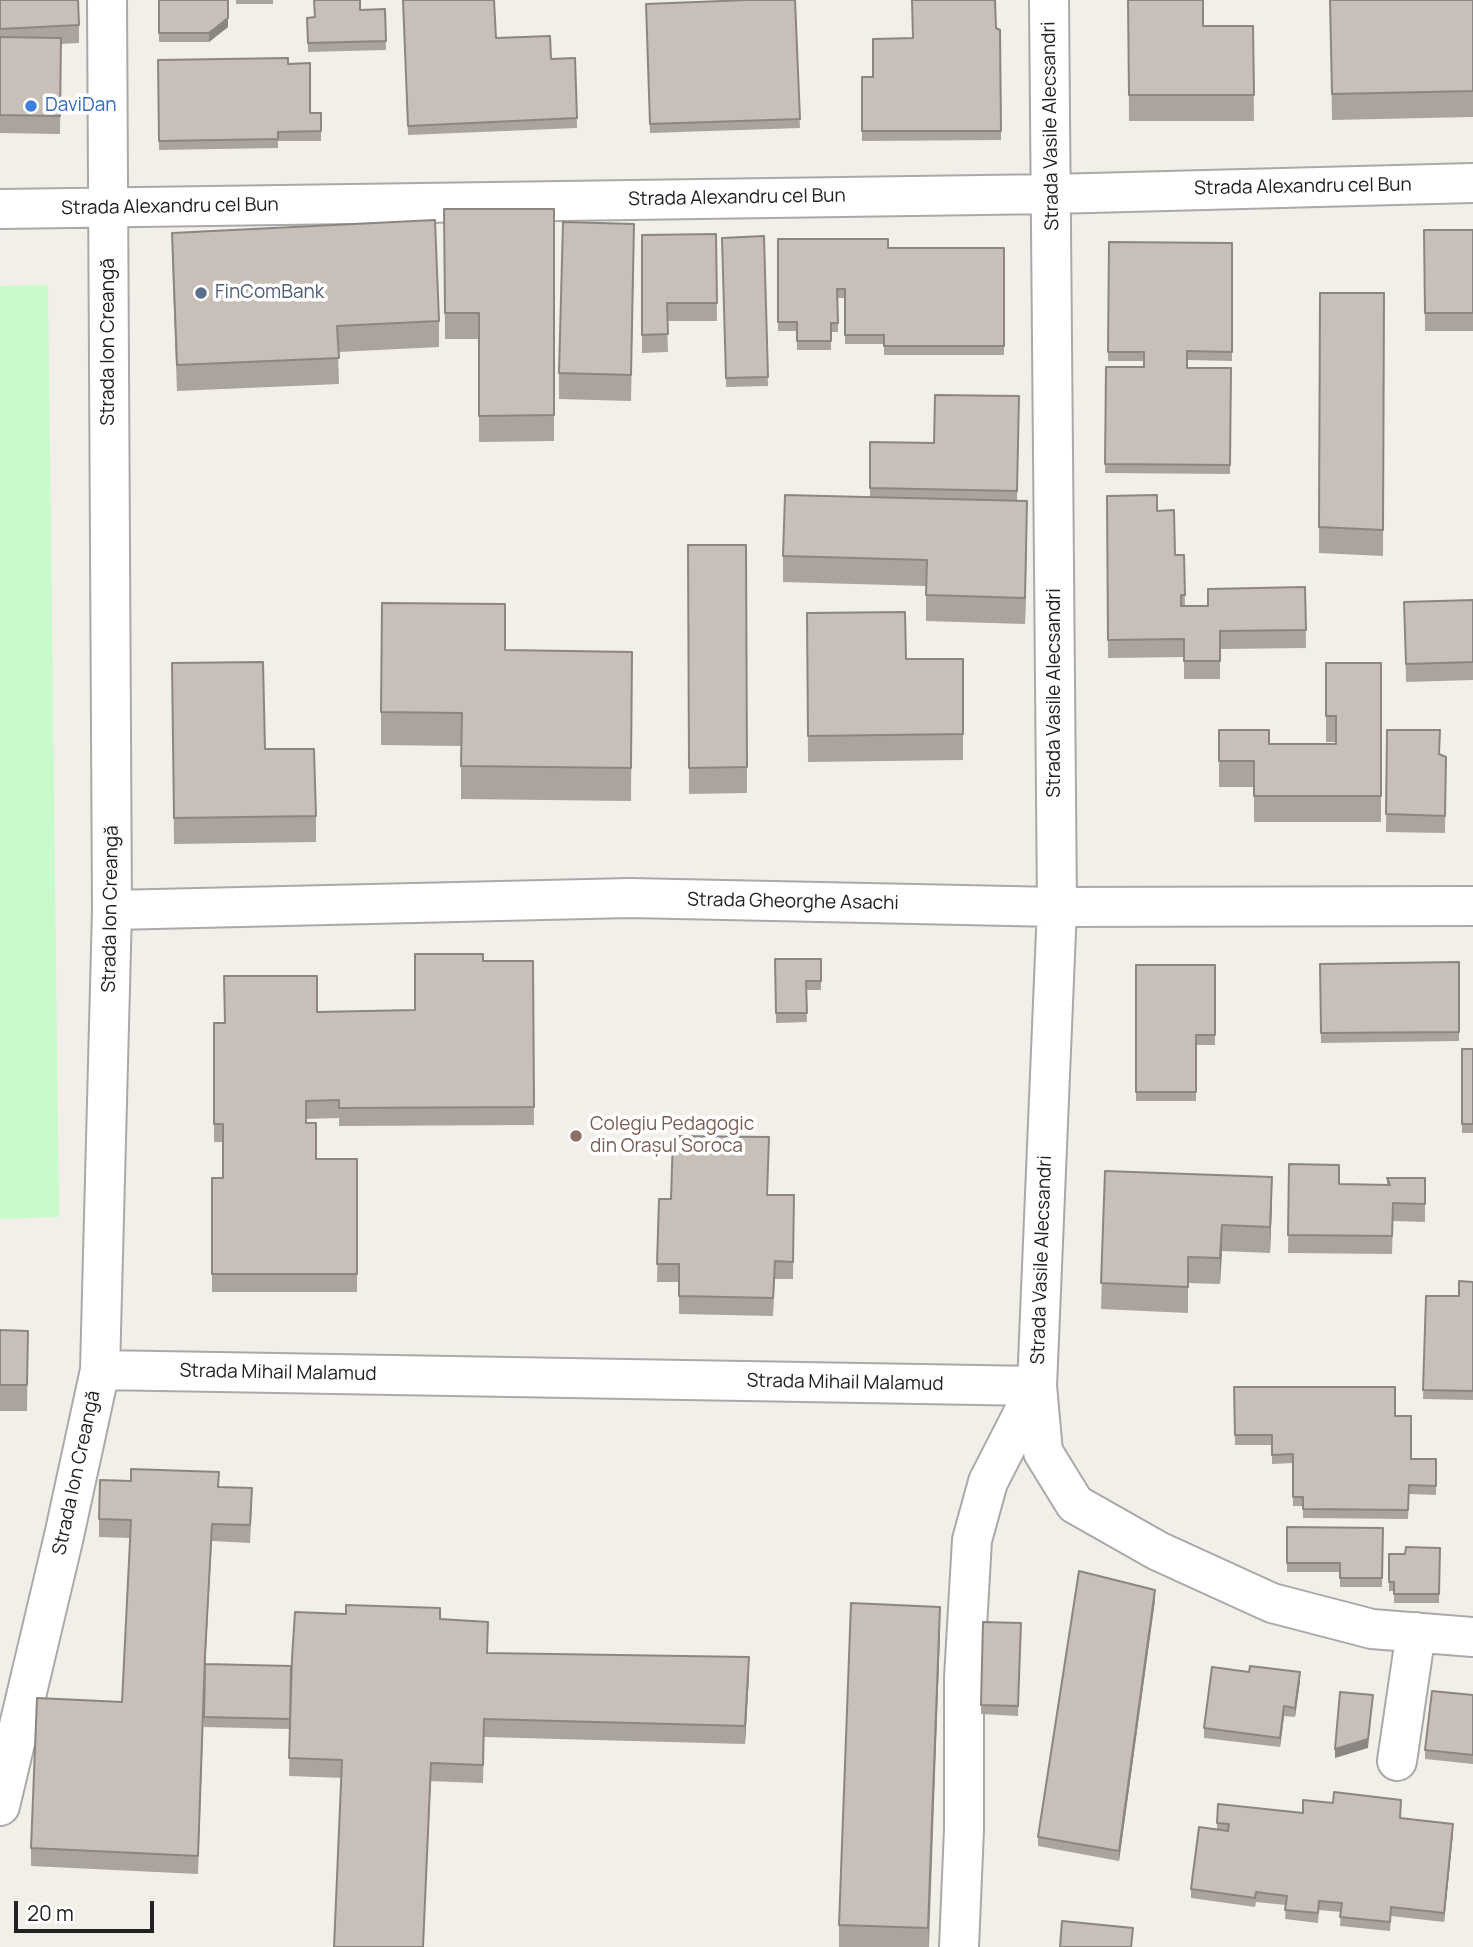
<!DOCTYPE html>
<meta charset="utf-8">
<style>
body{margin:0}
#map{position:relative;width:1473px;height:1947px;overflow:hidden;background:#f2efe9;font-family:Manrope,sans-serif}
canvas{display:block}
.scale{position:absolute;left:14px;top:1901px;width:140px;height:32px;box-sizing:border-box;border:4px solid #222;border-top:0;padding-left:9px;font-size:21px;line-height:24px;white-space:nowrap;color:#222;-webkit-text-stroke:5px #fff;paint-order:stroke}
</style>
<div id="map">
<canvas width="1473" height="1947"></canvas>
<div class="scale">20 m</div>
</div>
<script>
const c = document.querySelector('canvas').getContext('2d');
c.lineJoin = 'round';
function paint(path, color) { c.fillStyle = color; c.fill(path, 'evenodd'); }
function stroke(path, color, width, dash) { c.strokeStyle = color; c.lineWidth = width; c.lineCap = dash ? 'butt' : 'round'; c.setLineDash(dash || []); c.stroke(path); }
function write(font, color, halo, rows, align = 'center') {
  c.font = font + ' Manrope,sans-serif'; c.lineWidth = 7; c.setLineDash([]); c.textBaseline = 'middle'; c.strokeStyle = halo; c.fillStyle = color; for (const [text, x, y, turn = 0] of rows) {
    c.save(); c.translate(x, y); c.rotate((+turn || 0) * Math.PI / 180); c.textAlign = isNaN(turn) ? turn : align; if (halo) c.strokeText(text, 0, 0); c.fillText(text, 0, 0); c.restore();
  }
}
paint(new Path2D(`
 M 48,285 L 59,1217 L 0,1219 L 0,286 Z`), '#c8facc');
const minor = new Path2D(`
 M 0,209 L 1052,194 L 1473,183
 M 112,910 L 630,898 L 1057,907 L 1473,906
 M 100,1370 L 1037,1386 L 1043,1452 L 1075,1504 L 1158,1551 L 1272,1603 L 1372,1629 L 1473,1637
 M 1397,1761 L 1416,1632
 M 0,1806 L 64,1536 L 100,1370 L 112,910 L 107,0
 M 959,1947 L 964,1829 L 964,1678 L 972,1540 L 988,1482 L 1037,1386 L 1057,907 L 1049,0`);
stroke(minor, '#a9a9a9', 42);
stroke(minor, '#fff', 38);
paint(new Path2D(`
 M 0,0 L 79,25 L 79,43 L 61,44 L 60,134 L 0,133 Z
 M 159,0 L 228,27 L 209,42 L 159,42 Z
 M 236,0 L 273,0 L 273,4 L 236,4 Z
 M 403,0 L 496,38 L 551,59 L 575,58 L 577,128 L 408,135 Z
 M 795,0 L 800,128 L 650,133 L 646,4 Z
 M 1128,0 L 1203,26 L 1253,26 L 1254,121 L 1129,121 Z
 M 1330,0 L 1473,0 L 1473,117 L 1332,120 Z
 M 385,9 L 386,50 L 308,52 L 307,18 L 360,10 Z
 M 996,28 L 1000,30 L 1001,140 L 862,141 L 862,77 L 873,77 L 913,38 Z
 M 158,60 L 288,64 L 310,113 L 321,113 L 321,141 L 278,141 L 278,148 L 159,150 Z
 M 444,209 L 554,209 L 554,441 L 479,442 L 479,339 L 445,339 Z
 M 1424,230 L 1473,230 L 1473,331 L 1425,331 Z
 M 172,233 L 439,321 L 439,347 L 338,352 L 339,384 L 177,391 L 172,259 Z
 M 716,234 L 717,321 L 667,321 L 668,352 L 642,353 L 642,235 Z
 M 764,236 L 768,386 L 726,387 L 722,238 Z
 M 778,239 L 888,248 L 1004,248 L 1004,355 L 884,355 L 884,344 L 845,344 L 845,298 L 838,298 L 838,332 L 831,332 L 831,350 L 797,350 L 797,331 L 778,331 Z
 M 1109,242 L 1232,243 L 1232,361 L 1187,360 L 1187,368 L 1231,368 L 1230,474 L 1105,473 L 1106,367 L 1144,367 L 1144,361 L 1108,361 Z
 M 634,250 L 631,401 L 559,399 L 559,373 Z
 M 1320,293 L 1384,293 L 1383,556 L 1319,553 Z
 M 1019,422 L 1017,501 L 1027,527 L 1025,624 L 926,621 L 926,586 L 783,582 L 783,556 L 870,497 L 870,442 L 934,443 Z
 M 1107,496 L 1157,511 L 1175,555 L 1184,555 L 1185,606 L 1208,606 L 1305,587 L 1306,648 L 1220,649 L 1220,679 L 1184,679 L 1184,657 L 1108,658 Z
 M 688,545 L 746,545 L 747,793 L 689,794 Z
 M 1473,600 L 1473,680 L 1406,682 L 1404,602 Z
 M 807,613 L 906,659 L 963,659 L 963,760 L 808,762 Z
 M 505,650 L 632,652 L 631,801 L 461,799 L 461,746 L 381,745 L 381,712 Z
 M 172,663 L 265,749 L 316,816 L 316,842 L 174,844 Z
 M 1326,663 L 1381,663 L 1381,822 L 1254,822 L 1254,787 L 1219,787 L 1219,730 L 1269,744 L 1336,744 L 1336,742 L 1326,742 Z
 M 1387,730 L 1446,757 L 1445,833 L 1386,832 Z
 M 775,959 L 821,959 L 821,990 L 806,990 L 807,1022 L 776,1023 Z
 M 483,961 L 533,961 L 534,1125 L 339,1126 L 339,1118 L 306,1119 L 306,1123 L 316,1159 L 357,1159 L 357,1292 L 212,1292 L 212,1178 L 223,1178 L 223,1142 L 214,1142 L 214,1023 L 225,1023 L 317,1012 L 415,1010 Z
 M 1459,962 L 1459,1041 L 1321,1043 L 1320,964 Z
 M 1136,965 L 1215,965 L 1215,1045 L 1196,1045 L 1196,1101 L 1136,1101 Z
 M 1462,1049 L 1473,1049 L 1473,1133 L 1462,1133 Z
 M 1289,1164 L 1339,1184 L 1387,1185 L 1387,1178 L 1425,1178 L 1425,1222 L 1393,1221 L 1392,1254 L 1288,1253 Z
 M 1105,1171 L 1272,1203 L 1270,1253 L 1222,1251 L 1220,1284 L 1188,1283 L 1188,1313 L 1101,1309 Z
 M 767,1195 L 794,1195 L 793,1279 L 775,1279 L 773,1316 L 679,1314 L 679,1282 L 657,1282 L 659,1199 L 671,1199 Z
 M 1473,1282 L 1473,1400 L 1423,1399 L 1426,1296 L 1459,1296 Z
 M 0,1330 L 28,1331 L 27,1411 L 0,1411 Z
 M 1234,1387 L 1395,1416 L 1411,1459 L 1436,1459 L 1436,1495 L 1409,1494 L 1408,1519 L 1303,1518 L 1303,1506 L 1293,1506 L 1293,1463 L 1272,1464 L 1272,1445 L 1235,1445 Z
 M 219,1487 L 252,1506 L 250,1543 L 212,1541 L 205,1664 L 291,1666 L 440,1619 L 488,1653 L 749,1675 L 745,1744 L 484,1737 L 483,1783 L 289,1776 L 290,1729 L 204,1727 L 204,1682 L 198,1874 L 31,1866 L 31,1848 L 122,1702 L 130,1538 L 99,1537 L 99,1519 Z
 M 1287,1527 L 1383,1528 L 1382,1587 L 1340,1587 L 1340,1572 L 1287,1572 Z
 M 1440,1548 L 1439,1603 L 1394,1603 L 1394,1591 L 1389,1591 L 1389,1554 L 1405,1554 Z
 M 1155,1600 L 1119,1861 L 1038,1846 L 1038,1837 Z
 M 1021,1623 L 1018,1716 L 981,1714 L 981,1705 Z
 M 940,1633 L 929,1947 L 839,1947 L 839,1925 Z
 M 1300,1681 L 1295,1717 L 1284,1716 L 1280,1747 L 1204,1738 L 1204,1728 Z
 M 1473,1695 L 1473,1764 L 1425,1759 L 1425,1750 Z
 M 1401,1809 L 1401,1819 L 1453,1833 L 1444,1922 L 1391,1916 L 1390,1931 L 1340,1926 L 1341,1912 L 1319,1910 L 1318,1923 L 1285,1919 L 1286,1905 L 1256,1902 L 1255,1907 L 1191,1898 L 1191,1889 L 1217,1829 L 1217,1823 L 1303,1813 Z`), '#aba49e');
paint(new Path2D(`
 M 228,18 L 228,27 L 209,42 L 209,33 Z
 M 1027,501 L 1027,527 L 1025,624 L 1025,598 Z
 M 1272,1177 L 1272,1203 L 1270,1253 L 1270,1227 Z
 M 1222,1225 L 1222,1251 L 1220,1284 L 1220,1258 Z
 M 212,1524 L 205,1673 L 198,1874 L 205,1655 Z
 M 1155,1590 L 1155,1600 L 1119,1861 L 1119,1851 Z
 M 940,1607 L 940,1633 L 928,1947 L 928,1928 Z
 M 749,1657 L 749,1675 L 745,1744 L 745,1726 Z
 M 1300,1672 L 1300,1681 L 1295,1717 L 1295,1708 Z
 M 1373,1695 L 1368,1748 L 1335,1758 L 1335,1749 Z
 M 1284,1706 L 1284,1716 L 1280,1747 L 1280,1738 Z
 M 431,1763 L 431,1780 L 423,1947 Z
 M 1453,1824 L 1453,1833 L 1444,1922 L 1444,1913 Z`), '#8b8681');
const building = new Path2D(`
 M 0,0 L 78,0 L 79,25 L 0,29 Z
 M 159,0 L 228,0 L 228,18 L 209,33 L 159,33 Z
 M 314,0 L 360,0 L 360,10 L 385,9 L 386,41 L 308,43 L 307,18 L 315,17 Z
 M 403,0 L 494,0 L 496,38 L 550,36 L 551,59 L 575,58 L 577,118 L 408,126 Z
 M 747,0 L 795,0 L 800,119 L 650,124 L 646,4 Z
 M 912,0 L 995,0 L 996,28 L 1000,30 L 1001,131 L 862,131 L 862,77 L 873,77 L 873,39 L 913,38 Z
 M 1128,0 L 1203,0 L 1203,26 L 1253,26 L 1254,95 L 1129,95 Z
 M 1330,0 L 1473,0 L 1473,91 L 1332,94 Z
 M 0,37 L 61,38 L 60,116 L 0,115 Z
 M 288,58 L 288,64 L 310,63 L 310,113 L 321,113 L 321,131 L 278,132 L 278,139 L 159,141 L 158,60 Z
 M 444,209 L 554,209 L 554,415 L 479,416 L 479,313 L 445,313 Z
 M 435,220 L 439,321 L 337,326 L 339,358 L 177,365 L 172,233 Z
 M 563,222 L 634,224 L 631,375 L 559,373 Z
 M 1424,230 L 1473,230 L 1473,313 L 1425,313 Z
 M 716,234 L 717,303 L 667,303 L 668,334 L 642,335 L 642,235 Z
 M 764,236 L 768,377 L 726,378 L 722,238 Z
 M 778,239 L 888,239 L 888,248 L 1004,248 L 1004,346 L 884,346 L 884,335 L 845,335 L 845,289 L 837,289 L 838,323 L 831,323 L 831,341 L 797,341 L 797,322 L 778,322 Z
 M 1109,242 L 1232,243 L 1232,352 L 1187,351 L 1187,368 L 1231,368 L 1230,465 L 1105,464 L 1106,367 L 1144,367 L 1144,352 L 1108,352 Z
 M 1320,293 L 1384,293 L 1383,530 L 1319,527 Z
 M 935,395 L 1019,396 L 1017,491 L 870,488 L 870,442 L 934,443 Z
 M 785,495 L 1027,501 L 1025,598 L 926,595 L 927,560 L 783,556 Z
 M 1157,495 L 1157,511 L 1174,510 L 1175,555 L 1184,555 L 1185,595 L 1181,595 L 1181,606 L 1208,606 L 1208,589 L 1305,587 L 1306,630 L 1220,631 L 1220,661 L 1184,661 L 1184,639 L 1108,640 L 1107,496 Z
 M 688,545 L 746,545 L 747,767 L 689,768 Z
 M 1473,600 L 1473,662 L 1406,664 L 1404,602 Z
 M 382,603 L 505,604 L 505,650 L 632,652 L 631,768 L 461,766 L 462,713 L 381,712 Z
 M 905,612 L 906,659 L 963,659 L 963,734 L 808,736 L 807,613 Z
 M 263,662 L 265,749 L 314,749 L 316,816 L 174,818 L 172,663 Z
 M 1326,663 L 1381,663 L 1381,796 L 1254,796 L 1254,761 L 1219,761 L 1219,730 L 1269,730 L 1269,744 L 1336,744 L 1336,716 L 1326,716 Z
 M 1387,730 L 1440,730 L 1439,754 L 1446,757 L 1445,816 L 1386,814 Z
 M 415,954 L 483,954 L 483,961 L 533,961 L 534,1107 L 339,1108 L 339,1100 L 306,1101 L 306,1123 L 316,1123 L 316,1159 L 357,1159 L 357,1274 L 212,1274 L 212,1178 L 223,1178 L 223,1124 L 214,1124 L 214,1023 L 225,1023 L 224,976 L 317,976 L 317,1012 L 415,1010 Z
 M 775,959 L 821,959 L 821,981 L 806,981 L 807,1013 L 776,1013 Z
 M 1459,962 L 1459,1032 L 1321,1033 L 1320,964 Z
 M 1136,965 L 1215,965 L 1215,1035 L 1196,1035 L 1196,1092 L 1136,1092 Z
 M 1462,1049 L 1473,1049 L 1473,1124 L 1462,1124 Z
 M 673,1136 L 769,1137 L 767,1195 L 794,1195 L 793,1262 L 775,1261 L 773,1298 L 679,1296 L 679,1264 L 657,1264 L 659,1199 L 671,1199 Z
 M 1289,1164 L 1339,1165 L 1339,1184 L 1390,1185 L 1387,1178 L 1425,1178 L 1425,1204 L 1393,1203 L 1392,1236 L 1288,1235 Z
 M 1105,1171 L 1272,1177 L 1270,1227 L 1222,1225 L 1220,1258 L 1188,1257 L 1188,1287 L 1101,1283 Z
 M 1459,1281 L 1473,1282 L 1473,1391 L 1423,1390 L 1426,1296 L 1459,1296 Z
 M 0,1330 L 28,1331 L 27,1385 L 0,1385 Z
 M 1234,1387 L 1395,1387 L 1395,1416 L 1411,1416 L 1411,1459 L 1436,1459 L 1436,1486 L 1409,1485 L 1408,1510 L 1303,1509 L 1303,1497 L 1293,1497 L 1293,1454 L 1272,1455 L 1272,1435 L 1235,1435 Z
 M 131,1469 L 219,1472 L 218,1487 L 252,1488 L 250,1525 L 212,1524 L 205,1655 L 198,1856 L 31,1848 L 37,1698 L 122,1702 L 131,1520 L 99,1519 L 100,1480 L 131,1481 Z
 M 1287,1527 L 1383,1528 L 1382,1578 L 1340,1578 L 1340,1563 L 1287,1563 Z
 M 1406,1547 L 1440,1548 L 1439,1594 L 1394,1594 L 1394,1582 L 1389,1582 L 1389,1554 L 1405,1554 Z
 M 1079,1571 L 1155,1590 L 1119,1851 L 1038,1837 Z
 M 851,1603 L 940,1607 L 928,1928 L 839,1925 Z
 M 346,1605 L 440,1608 L 440,1619 L 488,1622 L 487,1653 L 749,1657 L 745,1726 L 484,1719 L 483,1765 L 431,1763 L 423,1947 L 334,1947 L 342,1760 L 289,1758 L 292,1658 L 295,1612 L 346,1614 Z
 M 983,1622 L 1021,1623 L 1018,1706 L 981,1705 Z
 M 205,1664 L 291,1666 L 290,1719 L 204,1717 Z
 M 1250,1666 L 1300,1672 L 1295,1708 L 1284,1706 L 1280,1738 L 1204,1728 L 1212,1667 L 1249,1672 Z
 M 1432,1691 L 1473,1695 L 1473,1755 L 1425,1750 Z
 M 1340,1692 L 1373,1695 L 1368,1739 L 1335,1749 Z
 M 1334,1792 L 1401,1800 L 1400,1818 L 1453,1824 L 1444,1913 L 1391,1907 L 1390,1922 L 1340,1917 L 1342,1903 L 1319,1901 L 1318,1913 L 1285,1910 L 1287,1896 L 1256,1892 L 1255,1898 L 1191,1889 L 1199,1827 L 1228,1831 L 1229,1824 L 1217,1823 L 1218,1804 L 1303,1813 L 1303,1800 L 1333,1803 Z
 M 1062,1921 L 1133,1928 L 1131,1947 L 1060,1947 Z`);
paint(building, '#c7bfb8');
stroke(building, '#8b8681', 2);
for (const [x, y, r, color] of [
 [31,106,7,"#3f7fe0"],
 [201,293,7,"#5c6f8a"],
 [576,1136,7,"#8d6e63"]
]) { const dot = new Path2D(); dot.arc(x, y, r, 0, 2 * Math.PI); c.fillStyle = color; c.fill(dot); stroke(dot, '#fff', 2.5); }
write('19px', '#366cbe', '#fff', [
 ["DaviDan",45,106]
], 'left');
write('19px', '#222', '#fff', [
 ["Strada Vasile Alecsandri",1051,126,-91],
 ["Strada Alexandru cel Bun",1303,187,-1],
 ["Strada Alexandru cel Bun",737,198,-1],
 ["Strada Alexandru cel Bun",170,207,-1],
 ["Strada Ion Creangă",109,342,-90],
 ["Strada Vasile Alecsandri",1055,693,-90],
 ["Strada Gheorghe Asachi",793,902,1],
 ["Strada Ion Creangă",111,909,-89],
 ["Strada Vasile Alecsandri",1042,1260,-88],
 ["Strada Mihail Malamud",278,1373,1],
 ["Strada Mihail Malamud",845,1383,1],
 ["Strada Ion Creangă",77,1473,-78]
]);
write('19px', '#4e5e75', '#fff', [
 ["FinComBank",215,293]
], 'left');
write('19px', '#785e54', '#fff', [
 ["Colegiu Pedagogic",590,1125],
 ["din Orașul Soroca",590,1147]
], 'left');
</script>
